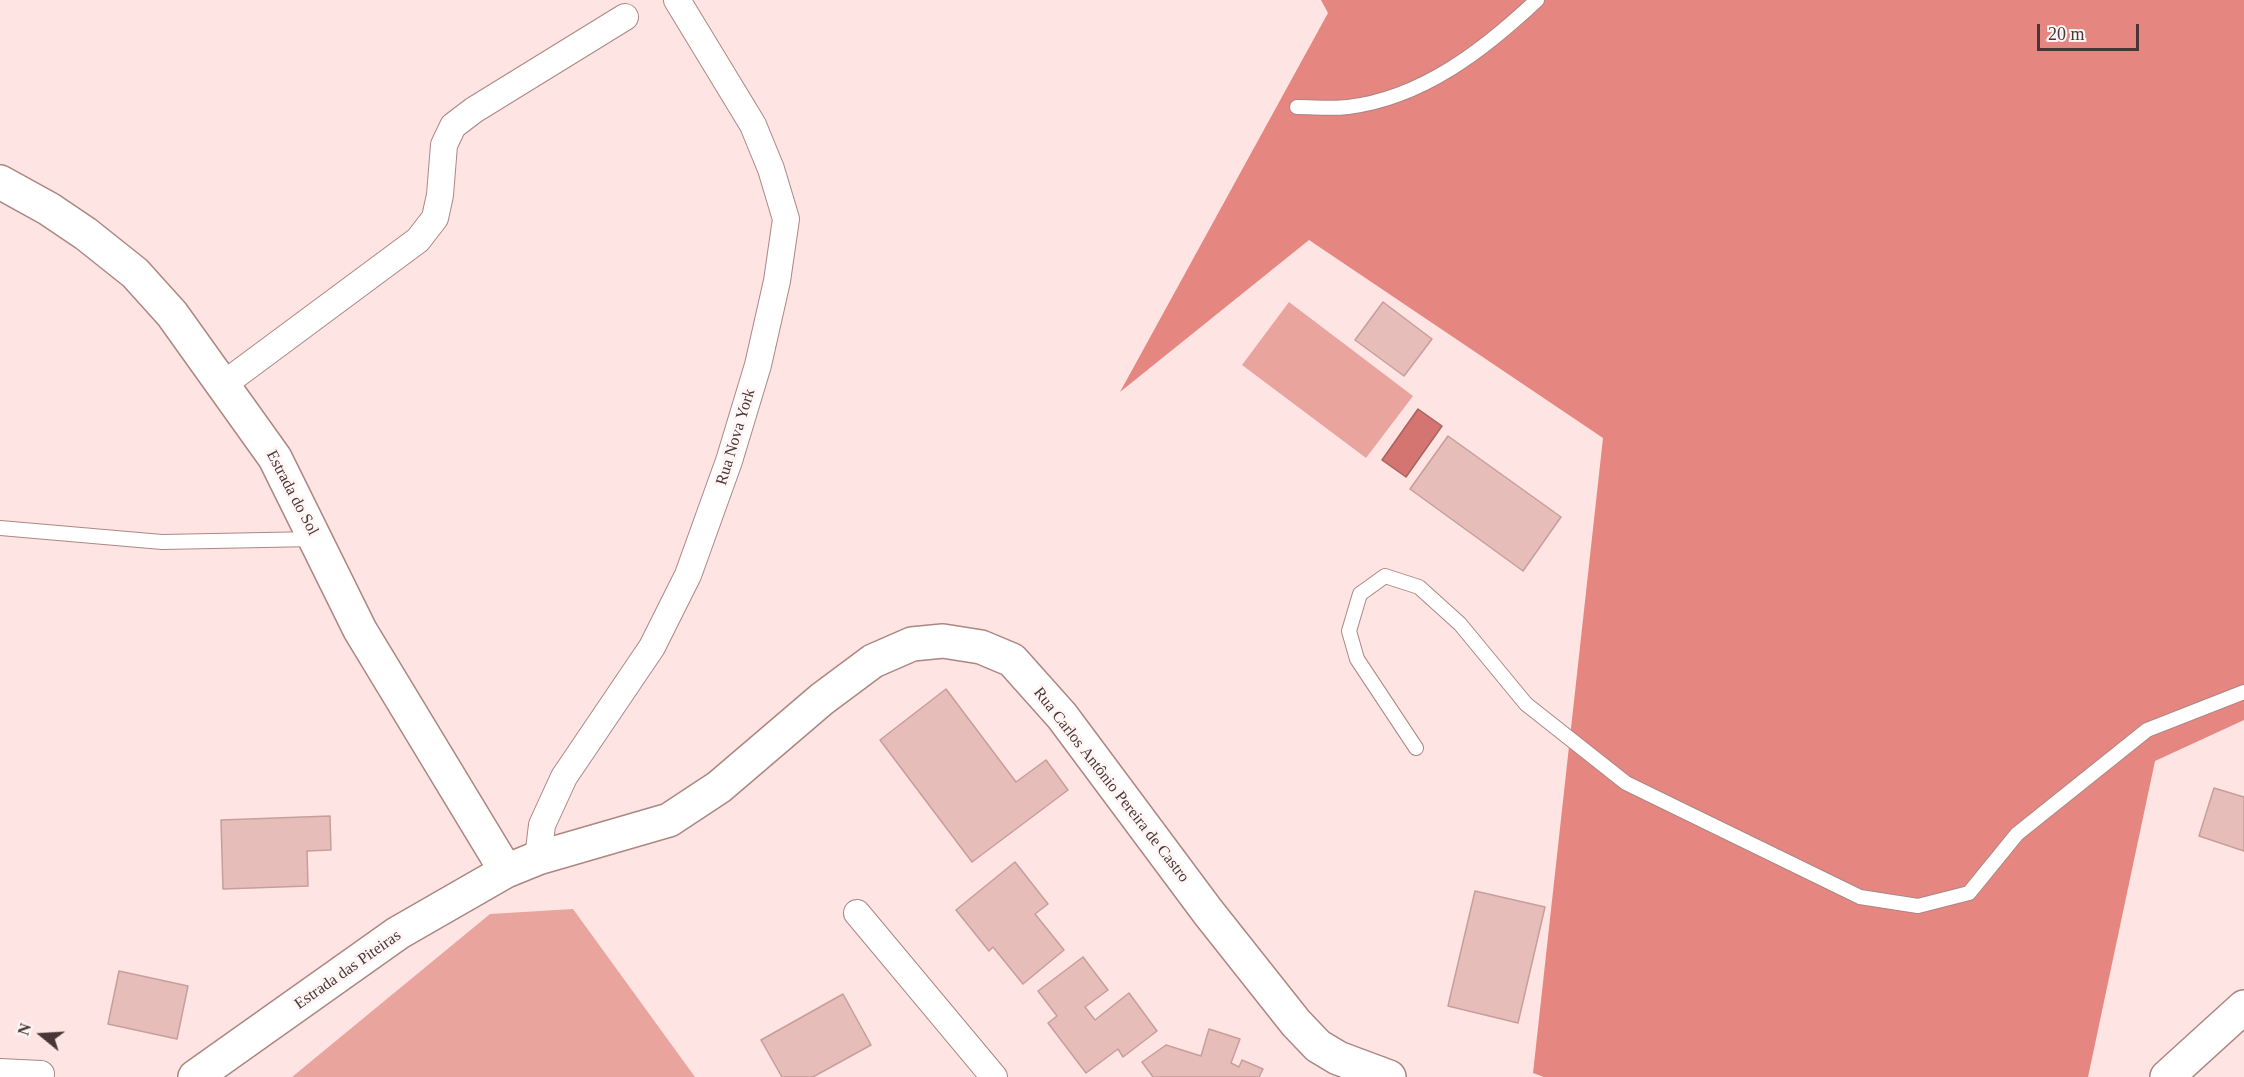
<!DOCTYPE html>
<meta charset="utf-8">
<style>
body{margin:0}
#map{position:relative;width:2244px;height:1077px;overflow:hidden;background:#fee4e2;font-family:"Times New Roman",serif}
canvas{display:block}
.north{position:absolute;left:12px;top:1005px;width:60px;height:60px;-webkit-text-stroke:4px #fff6f5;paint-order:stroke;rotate:288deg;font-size:16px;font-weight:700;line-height:24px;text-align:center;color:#473635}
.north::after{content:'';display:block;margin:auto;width:21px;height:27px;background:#473635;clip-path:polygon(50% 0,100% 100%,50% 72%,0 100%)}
.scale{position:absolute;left:2037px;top:24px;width:102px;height:27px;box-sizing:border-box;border:3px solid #473635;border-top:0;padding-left:8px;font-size:18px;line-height:21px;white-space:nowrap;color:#473635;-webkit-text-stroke:4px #fff6f5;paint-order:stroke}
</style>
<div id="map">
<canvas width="2244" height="1077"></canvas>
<div class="north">N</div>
<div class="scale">20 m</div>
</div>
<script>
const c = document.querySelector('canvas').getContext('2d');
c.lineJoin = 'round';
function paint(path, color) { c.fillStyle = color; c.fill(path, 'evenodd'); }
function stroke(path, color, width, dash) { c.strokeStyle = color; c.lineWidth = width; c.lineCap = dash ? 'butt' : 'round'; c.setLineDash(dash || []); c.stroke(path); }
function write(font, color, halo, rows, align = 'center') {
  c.font = font + ' "Times New Roman",serif'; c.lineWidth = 6; c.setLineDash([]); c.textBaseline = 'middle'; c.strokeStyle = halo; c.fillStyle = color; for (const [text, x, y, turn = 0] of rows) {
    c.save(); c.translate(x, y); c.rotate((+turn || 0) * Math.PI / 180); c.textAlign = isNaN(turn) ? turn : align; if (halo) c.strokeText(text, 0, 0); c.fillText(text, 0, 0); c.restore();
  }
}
paint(new Path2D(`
 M 1289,302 L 1413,396 L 1366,458 L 1242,365 Z
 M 573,909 L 695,1077 L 292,1077 L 490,914 Z`), '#e9a49e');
paint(new Path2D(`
 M 1321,0 L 2244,0 L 2244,720 L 2155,761 L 2088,1077 L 1544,1077 L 1533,1073 L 1603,438 L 1309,240 L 1120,392 L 1328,13 Z`), '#e68680');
const water = new Path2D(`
 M 1418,409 L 1442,426 L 1406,477 L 1382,460 Z`);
paint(water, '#d47571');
stroke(water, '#aa625f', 1.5);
const building = new Path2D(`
 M 1383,302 L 1432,339 L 1404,376 L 1355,340 Z
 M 1448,436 L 1561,517 L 1523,571 L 1410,489 Z
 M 946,689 L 1016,782 L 1046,760 L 1068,790 L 972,862 L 880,740 Z
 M 2214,788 L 2244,797 L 2244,851 L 2199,836 Z
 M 330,816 L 331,850 L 307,851 L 308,886 L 223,889 L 221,820 Z
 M 1015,862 L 1048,904 L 1035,914 L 1064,950 L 1023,984 L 993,947 L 989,951 L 956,910 Z
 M 1475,891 L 1545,907 L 1518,1023 L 1448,1006 Z
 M 1083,957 L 1108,990 L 1085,1007 L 1095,1020 L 1129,993 L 1157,1031 L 1123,1057 L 1118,1049 L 1086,1073 L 1048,1023 L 1057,1016 L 1038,991 Z
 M 119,971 L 188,986 L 177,1039 L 108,1024 Z
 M 843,994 L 871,1045 L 813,1077 L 782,1077 L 761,1040 Z
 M 1209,1029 L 1240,1039 L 1231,1063 L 1239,1067 L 1242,1060 L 1263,1069 L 1259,1077 L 1153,1077 L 1142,1062 L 1166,1045 L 1201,1056 Z`);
paint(building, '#e7bdb9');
stroke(building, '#c79e9b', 1.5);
const service = new Path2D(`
 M 1297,107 C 1314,107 1332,109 1348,107 C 1422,98 1484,50 1537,0
 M 0,528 L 162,542 L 315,539
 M 1416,748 L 1357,659 L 1349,631 L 1360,594 L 1385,576 L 1419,587 L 1460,624 L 1526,704 L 1626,783 L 1860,897 L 1918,906 L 1969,893 L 2017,834 L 2147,730 L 2244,692`);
const minor = new Path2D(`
 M 224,384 L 418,240 L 435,218 L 440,195 L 444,145 L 453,126 L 474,110 L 625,17
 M 538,858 L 542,825 L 564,777 L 652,647 L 688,575 L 729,461 L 758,365 L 777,281 L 786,219 L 771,169 L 753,125 L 677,0
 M 857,913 L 994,1077
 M 0,1072 L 41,1074`);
const tertiary = new Path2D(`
 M 0,182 L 49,209 L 86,234 L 135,273 L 172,314 L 275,458 L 360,630 L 506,871
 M 195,1077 L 398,933 L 506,871 L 538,858 L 669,820 L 719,787 L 822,699 L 873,661 L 912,644 L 943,641 L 981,647 L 1012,660 L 1062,716 L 1208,912 L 1296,1023 L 1318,1046 L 1338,1058 L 1389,1077
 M 2167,1077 L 2244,1007`);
stroke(service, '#ad8682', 16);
stroke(minor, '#ad8682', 28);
stroke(tertiary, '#ad8682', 36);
stroke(service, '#fff', 14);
stroke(minor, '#fff', 26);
stroke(tertiary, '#fff', 33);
write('16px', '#473635', '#fff6f5', [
 ["Rua Nova York",736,437,-73],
 ["Estrada do Sol",292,493,62],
 ["Rua Carlos Antônio Pereira de Castro",1111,785,52],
 ["Estrada das Piteiras",348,970,-35]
]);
</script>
